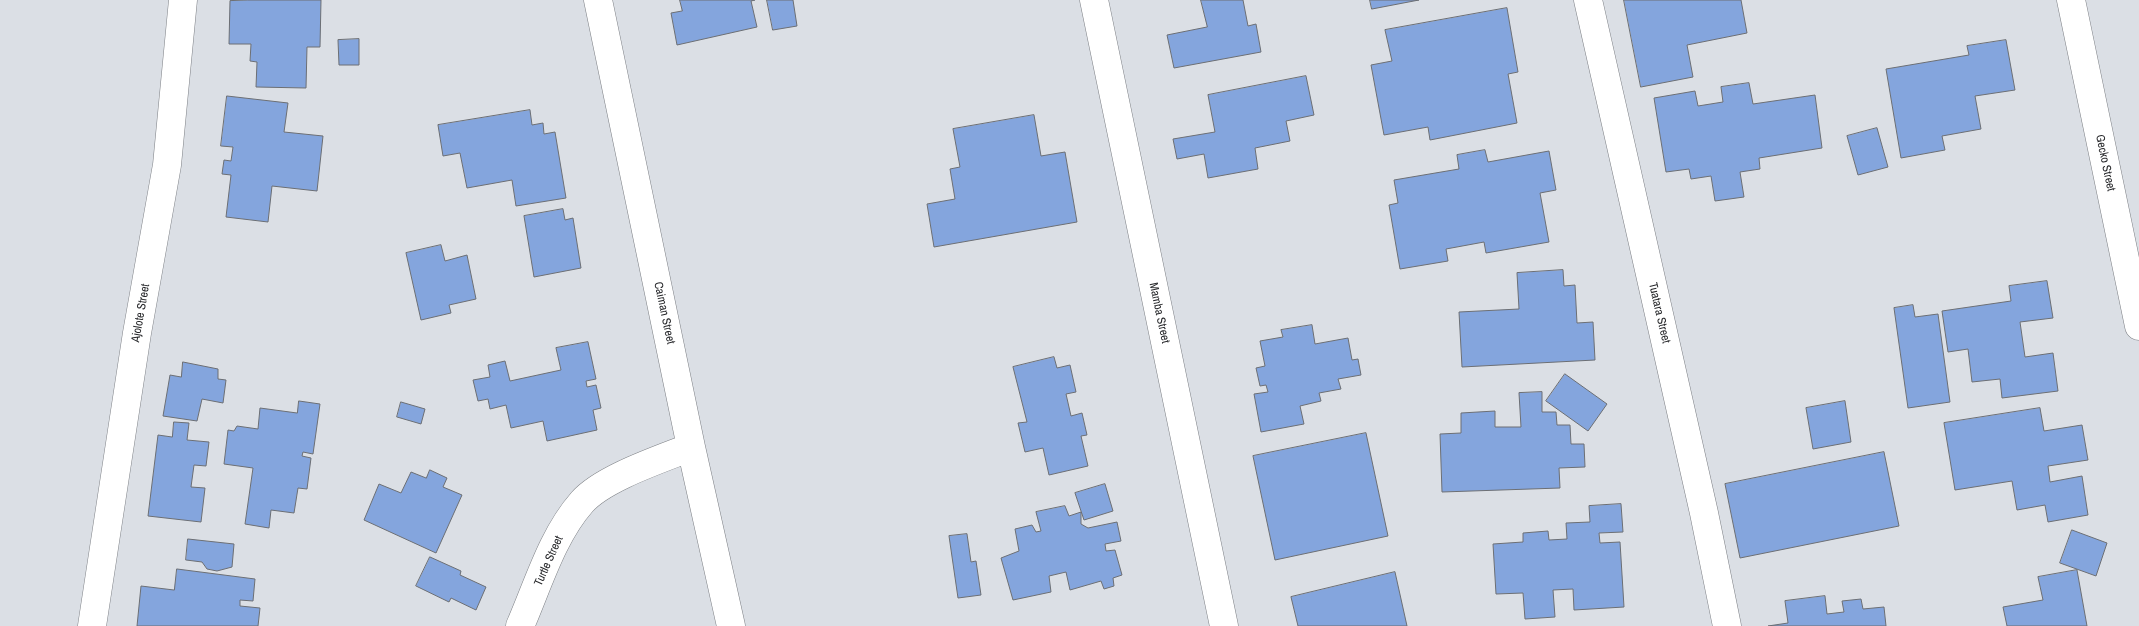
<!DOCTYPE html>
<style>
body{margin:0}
canvas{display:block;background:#dbdfe5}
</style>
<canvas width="2139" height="626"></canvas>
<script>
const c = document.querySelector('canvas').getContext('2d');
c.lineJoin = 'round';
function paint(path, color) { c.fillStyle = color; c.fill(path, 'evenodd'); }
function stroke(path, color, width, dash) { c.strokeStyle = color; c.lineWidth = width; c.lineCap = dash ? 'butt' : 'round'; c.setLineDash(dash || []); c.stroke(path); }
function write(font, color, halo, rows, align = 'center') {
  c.font = font + ' "Archivo Narrow",sans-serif'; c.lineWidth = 5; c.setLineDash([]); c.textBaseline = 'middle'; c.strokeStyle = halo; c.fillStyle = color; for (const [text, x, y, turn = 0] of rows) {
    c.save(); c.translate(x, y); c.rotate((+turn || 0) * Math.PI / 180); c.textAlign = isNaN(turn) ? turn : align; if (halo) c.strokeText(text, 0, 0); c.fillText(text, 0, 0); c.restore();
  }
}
const building = new Path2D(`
 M 248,0 L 321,0 L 320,47 L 307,47 L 306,88 L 256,87 L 257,62 L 250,61 L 251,44 L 229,44 L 230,1 Z
 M 680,0 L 755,0 L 751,1 L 757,27 L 677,45 L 671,13 L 682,11 Z
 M 767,0 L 793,0 L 797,26 L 773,30 Z
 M 1201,0 L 1243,0 L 1248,26 L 1256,24 L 1261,52 L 1174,68 L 1167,35 L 1207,27 Z
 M 1370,0 L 1419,0 L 1372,9 Z
 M 1624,0 L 1741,0 L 1747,33 L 1687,45 L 1693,77 L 1641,87 Z
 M 1507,8 L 1518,72 L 1508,74 L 1517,123 L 1430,140 L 1428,127 L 1384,135 L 1371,65 L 1392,61 L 1385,30 Z
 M 359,39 L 359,65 L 339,65 L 338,40 Z
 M 2006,40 L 2015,90 L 1975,96 L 1981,129 L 1942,136 L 1945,150 L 1901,158 L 1886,69 L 1969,55 L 1967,46 Z
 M 1306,76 L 1314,115 L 1286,121 L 1290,141 L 1255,148 L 1258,169 L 1208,178 L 1204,154 L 1177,159 L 1173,139 L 1215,132 L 1208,95 Z
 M 1749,83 L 1753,104 L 1815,95 L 1822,148 L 1759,158 L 1760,169 L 1740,172 L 1744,197 L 1715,201 L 1711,176 L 1691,179 L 1689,169 L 1666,172 L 1654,98 L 1695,91 L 1698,106 L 1723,102 L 1721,87 Z
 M 227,96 L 288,103 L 284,132 L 323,136 L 317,191 L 272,186 L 268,222 L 226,217 L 231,175 L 222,174 L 224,160 L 231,161 L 233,147 L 221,146 Z
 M 530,110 L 532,125 L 543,123 L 544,134 L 555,132 L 566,198 L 516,206 L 512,180 L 467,188 L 460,153 L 443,156 L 438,125 Z
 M 1034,115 L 1041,156 L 1065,152 L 1077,222 L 934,247 L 927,204 L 955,199 L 950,169 L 960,167 L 953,129 Z
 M 1877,128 L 1888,167 L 1858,175 L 1847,136 Z
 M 1485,150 L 1488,162 L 1549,151 L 1556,190 L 1540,193 L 1549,242 L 1486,253 L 1484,242 L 1446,249 L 1448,261 L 1400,269 L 1389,205 L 1398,203 L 1394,180 L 1459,169 L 1457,155 Z
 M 563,209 L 565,220 L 573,218 L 581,268 L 534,277 L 524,216 Z
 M 441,245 L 445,261 L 467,255 L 476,299 L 449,305 L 451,313 L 421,320 L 406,253 Z
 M 1563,270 L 1564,286 L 1575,285 L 1577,323 L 1593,322 L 1595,360 L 1462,367 L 1459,312 L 1519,309 L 1517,273 Z
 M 2047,281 L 2053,318 L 2020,322 L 2025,357 L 2053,353 L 2058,391 L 2002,398 L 2000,379 L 1972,382 L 1968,349 L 1948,352 L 1942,311 L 2011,301 L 2009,286 Z
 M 1913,305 L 1915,317 L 1938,314 L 1950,402 L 1908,408 L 1894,308 Z
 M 1312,325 L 1315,344 L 1348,338 L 1352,360 L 1358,359 L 1361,375 L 1338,379 L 1341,389 L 1319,393 L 1321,401 L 1300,406 L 1304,424 L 1261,432 L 1254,394 L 1268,392 L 1266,385 L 1260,386 L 1256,368 L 1265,366 L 1260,341 L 1283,337 L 1281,330 Z
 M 588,342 L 596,379 L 586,381 L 587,387 L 596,385 L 601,408 L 593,410 L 597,430 L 547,441 L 543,421 L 511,428 L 506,405 L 490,409 L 488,399 L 478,401 L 473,380 L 490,377 L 488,365 L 505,361 L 510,381 L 561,370 L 556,348 Z
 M 1054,357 L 1057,368 L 1070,365 L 1076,392 L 1066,394 L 1071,416 L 1082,413 L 1087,435 L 1081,436 L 1088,466 L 1049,475 L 1043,448 L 1025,452 L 1018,423 L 1027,422 L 1013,367 Z
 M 183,362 L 218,369 L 218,379 L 226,380 L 223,403 L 202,399 L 197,421 L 163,416 L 170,375 L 181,377 Z
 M 1565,374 L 1607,404 L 1588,431 L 1546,401 Z
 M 1542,392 L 1542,412 L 1556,412 L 1557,425 L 1570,425 L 1571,444 L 1584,444 L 1585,467 L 1559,468 L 1560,488 L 1442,492 L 1440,434 L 1461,433 L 1461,413 L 1495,411 L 1495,427 L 1521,427 L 1519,393 Z
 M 299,401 L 320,404 L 313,454 L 303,452 L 302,456 L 311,458 L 307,489 L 298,488 L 294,513 L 271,510 L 269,528 L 245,524 L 253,468 L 224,464 L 228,430 L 234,431 L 237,426 L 258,429 L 260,408 L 297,413 Z
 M 1845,401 L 1851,442 L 1813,449 L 1806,408 Z
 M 401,402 L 425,409 L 421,424 L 397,417 Z
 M 2040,408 L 2044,431 L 2082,425 L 2088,460 L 2048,466 L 2050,482 L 2082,476 L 2088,515 L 2048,522 L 2045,505 L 2017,510 L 2012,481 L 1955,490 L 1944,423 Z
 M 174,422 L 189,423 L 187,440 L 209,442 L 206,466 L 194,465 L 191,487 L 205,488 L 201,522 L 148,516 L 158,435 L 172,437 Z
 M 1366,433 L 1388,536 L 1275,560 L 1253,456 Z
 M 1884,452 L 1899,526 L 1740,558 L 1725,484 Z
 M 430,470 L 447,478 L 443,487 L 462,495 L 436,553 L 364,520 L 379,484 L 401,493 L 411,472 L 426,478 Z
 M 1105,484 L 1113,511 L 1084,520 L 1075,493 Z
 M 1621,504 L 1623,532 L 1599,533 L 1600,543 L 1620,542 L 1624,607 L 1574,610 L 1573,589 L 1553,590 L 1555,617 L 1525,619 L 1523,593 L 1496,594 L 1493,544 L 1523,542 L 1523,533 L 1548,531 L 1549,540 L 1567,539 L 1566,523 L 1590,522 L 1589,506 Z
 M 1065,506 L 1069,516 L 1081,512 L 1081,524 L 1088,528 L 1117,522 L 1121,541 L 1105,544 L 1106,551 L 1115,550 L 1122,575 L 1113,578 L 1114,586 L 1104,589 L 1101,581 L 1070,590 L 1066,572 L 1049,576 L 1051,592 L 1013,600 L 1001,558 L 1019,551 L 1015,529 L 1032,525 L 1036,532 L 1041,531 L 1036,512 Z
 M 2072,530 L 2107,543 L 2096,576 L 2060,563 Z
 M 967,534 L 971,562 L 976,561 L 981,595 L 958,598 L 949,536 Z
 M 188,539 L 234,544 L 232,567 L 217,571 L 207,569 L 202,562 L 186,560 Z
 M 430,557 L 461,571 L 460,575 L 486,587 L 476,610 L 451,598 L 449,602 L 416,586 Z
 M 177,569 L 255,579 L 253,601 L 240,600 L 240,606 L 260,608 L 258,626 L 137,626 L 141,586 L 174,590 Z
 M 2077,570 L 2087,626 L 2007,626 L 2003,607 L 2043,600 L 2038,577 Z
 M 1395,572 L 1407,626 L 1298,626 L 1291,597 Z
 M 1825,596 L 1827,614 L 1844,612 L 1842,601 L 1861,599 L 1863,609 L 1884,607 L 1886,626 L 1768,626 L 1788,623 L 1785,601 Z`);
paint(building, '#84a5dd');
stroke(building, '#6c6f74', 1);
const street = new Path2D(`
 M 598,0 L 691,447 L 731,626
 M 1094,0 L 1224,626
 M 1588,0 L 1704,513 L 1727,626
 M 2071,0 L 2139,326
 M 92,626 L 137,333 L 167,165 L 183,0
 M 520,626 C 538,585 552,536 582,502 C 603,478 661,459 691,447`);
stroke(street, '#7e8186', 29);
stroke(street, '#fff', 28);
write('12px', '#27282b', '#fff', [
 ["Gecko Street",2105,163,78],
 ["Ajolote Street",141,313,-80],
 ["Caiman Street",664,313,78],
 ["Mamba Street",1159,313,78],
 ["Tuatara Street",1659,313,77],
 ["Turtle Street",549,561,-66]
]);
</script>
